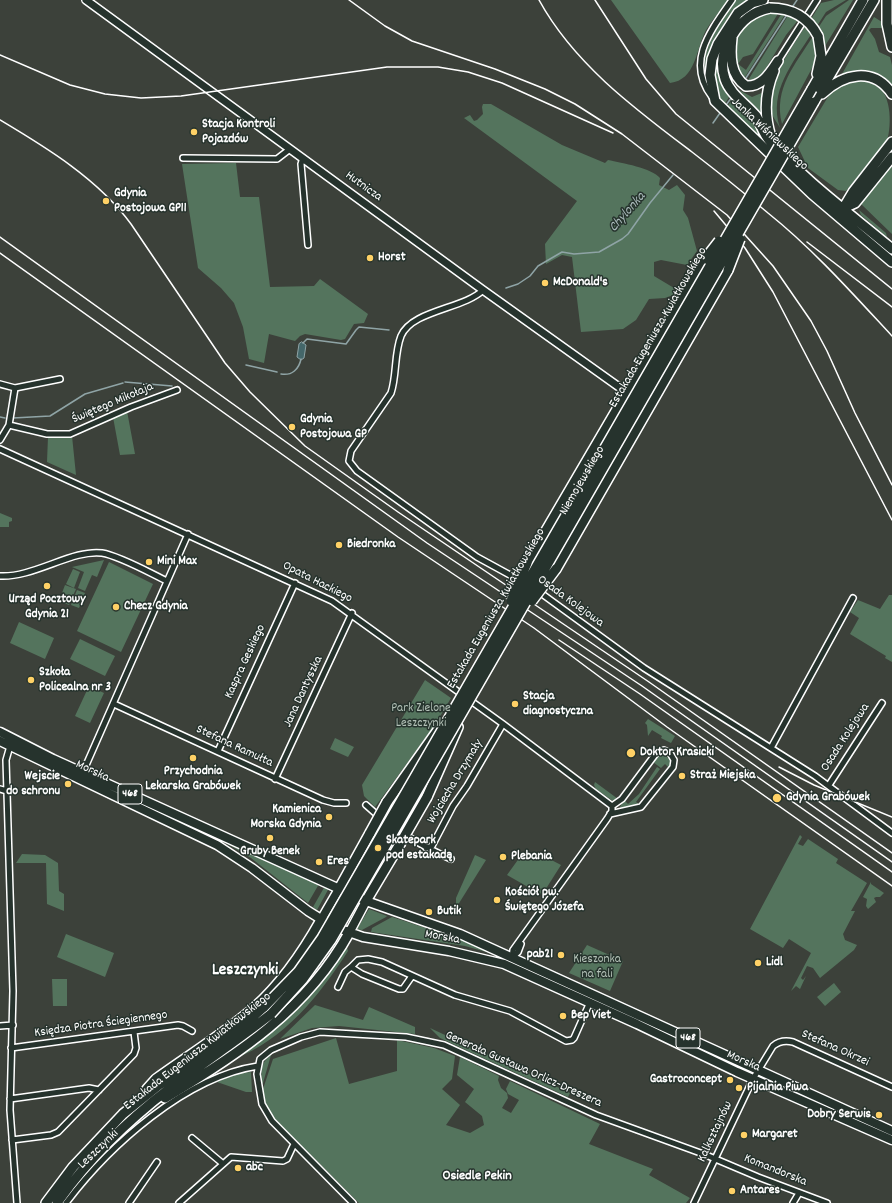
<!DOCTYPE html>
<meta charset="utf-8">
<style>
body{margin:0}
canvas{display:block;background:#3c413a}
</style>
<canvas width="892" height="1203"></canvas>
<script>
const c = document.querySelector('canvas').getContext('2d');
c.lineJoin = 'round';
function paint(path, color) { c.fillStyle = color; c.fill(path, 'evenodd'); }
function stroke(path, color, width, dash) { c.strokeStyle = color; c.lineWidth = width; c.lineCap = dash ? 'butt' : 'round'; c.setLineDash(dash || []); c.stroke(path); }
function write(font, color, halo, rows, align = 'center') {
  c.font = font + ' Dekko,sans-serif'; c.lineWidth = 3; c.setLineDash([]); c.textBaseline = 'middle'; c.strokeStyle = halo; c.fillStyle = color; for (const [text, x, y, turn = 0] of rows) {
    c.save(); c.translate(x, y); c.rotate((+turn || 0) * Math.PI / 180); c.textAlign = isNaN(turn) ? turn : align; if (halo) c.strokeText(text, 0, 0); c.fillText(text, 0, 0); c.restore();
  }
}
paint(new Path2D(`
 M 611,0 L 728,0 C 721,10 712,20 706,30 C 696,49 696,80 670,83 Z
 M 736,0 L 752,0 L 732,14 L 725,22 L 709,51 L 706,64 L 705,77 C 701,48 719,23 736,0 Z
 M 834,0 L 846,0 L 826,12 L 817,26 L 811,19 L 821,3 Z
 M 849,0 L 853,0 L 825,46 L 818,28 L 826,16 Z
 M 774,2 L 776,3 L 774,4 L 762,6 L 721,50 L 731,94 L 724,105 L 717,94 L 713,75 L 715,58 L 739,18 L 748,10 L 757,6 Z
 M 771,12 L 779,12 L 753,54 L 743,57 L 738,64 L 746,70 L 782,13 L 786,13 L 743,80 C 735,69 736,66 735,53 C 735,29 749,17 771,12 Z
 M 789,14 L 799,19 L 786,35 L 760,78 L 757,82 L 747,82 Z
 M 874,17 L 882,22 L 883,28 L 871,28 L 869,30 L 875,39 L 879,52 L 890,57 L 892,65 L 892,87 C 877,75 861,66 842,74 Z
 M 806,25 L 812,33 C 793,63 768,91 780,128 C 777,122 771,115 770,109 C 765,82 793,47 806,25 Z
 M 813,36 L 818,57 L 782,124 C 773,88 796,64 813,36 Z
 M 854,80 C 860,80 867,80 872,82 C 892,91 892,123 887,142 L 846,191 L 838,190 L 808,168 L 798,147 L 832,90 L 837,86 Z
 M 739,90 L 752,97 L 764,92 L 763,115 Z
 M 734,97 L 753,115 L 769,147 L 727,107 Z
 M 483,104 L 491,104 L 562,145 L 605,163 L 608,160 C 622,163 652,168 660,178 L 659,185 L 669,190 L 677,185 L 685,195 L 683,210 L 688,218 L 697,251 L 687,265 L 661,260 L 654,262 L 654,276 L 674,288 L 673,295 L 665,298 L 649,299 L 636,320 L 623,329 L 581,332 L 572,257 L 562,255 L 546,264 L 545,244 L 577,201 L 464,118 L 470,115 L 474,121 L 477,120 L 483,114 L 482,107 Z
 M 236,163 L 240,197 L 259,197 L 270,287 L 314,286 L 320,279 L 368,314 L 364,323 L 354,324 L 345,339 L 341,340 L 305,334 L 300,336 L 295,341 L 269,334 L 264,363 L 249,359 L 243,327 L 234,303 L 221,288 L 198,268 L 182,164 Z
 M 892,163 L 892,234 L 861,204 Z
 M 859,210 L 886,233 L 887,237 L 861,215 Z
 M 127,411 L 135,454 L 120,455 L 113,417 Z
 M 72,436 L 76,475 L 47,462 L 48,437 Z
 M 0,513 L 12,518 L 12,521 L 9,522 L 9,527 L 0,527 Z
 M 104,560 L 97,577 L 92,575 L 85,591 L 78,588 L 84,572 L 72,567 Z
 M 109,562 L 153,584 L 121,652 L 77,631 Z
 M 73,569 L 80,572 L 74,588 L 66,584 Z
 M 65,585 L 76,589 L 69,605 L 59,601 Z
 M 77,590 L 85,593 L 79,608 L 71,605 Z
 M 889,595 L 892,595 L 892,662 L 885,658 L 886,656 L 850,634 L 859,618 L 850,612 L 858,600 L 880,609 Z
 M 19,622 L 54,638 L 45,659 L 10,643 Z
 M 80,639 L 115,656 L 105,676 L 70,659 Z
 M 425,680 L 451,698 L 435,725 L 375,807 L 364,796 L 362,785 Z
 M 89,686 L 104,693 L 90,723 L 75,716 Z
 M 648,719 L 675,736 L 671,743 L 661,738 L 662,736 L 652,730 L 648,736 L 647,725 L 645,723 Z
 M 335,738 L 354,747 L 348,757 L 330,749 Z
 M 662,754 L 670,759 L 671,764 L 669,768 L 665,764 L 661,768 L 653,762 L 655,758 Z
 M 657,767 L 660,769 L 636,802 L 640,805 L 621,810 L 620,807 L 624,800 L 628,804 L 639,794 Z
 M 595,782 L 618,799 L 613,801 L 596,789 L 594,785 Z
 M 800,835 L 802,837 L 798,844 L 803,846 L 808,839 L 838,859 L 836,863 L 867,883 L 851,911 L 855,911 L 843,934 L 845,940 L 857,945 L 854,950 L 820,978 L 813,968 L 807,966 L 801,978 L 803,980 L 806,976 L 800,989 L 796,986 L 791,991 L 811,953 L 789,939 L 783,948 L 750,929 Z
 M 216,837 L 319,884 L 308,903 L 251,858 Z
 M 536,852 L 561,865 L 542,895 L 507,875 L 520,857 L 529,860 Z
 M 22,854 L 45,855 L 58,863 L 59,891 L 64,894 L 64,911 L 47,904 L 46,863 L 16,863 Z
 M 475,855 L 486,860 L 456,908 L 456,898 Z
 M 871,882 L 871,884 L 884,893 L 880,897 L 876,897 L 874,898 L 876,902 L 868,909 L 866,906 L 867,899 L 863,897 Z
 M 325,886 L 329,888 L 317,910 L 313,907 Z
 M 369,909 L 387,916 L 386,917 L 362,930 L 357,929 Z
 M 392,917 L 460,939 L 497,955 L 465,946 L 371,932 L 372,928 Z
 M 66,934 L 114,953 L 105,977 L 57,957 Z
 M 587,945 L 623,961 L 610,991 L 569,973 Z
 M 347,947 L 348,951 C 319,996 285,1039 234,1059 C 284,1025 314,999 347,947 Z
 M 52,979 L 67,979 L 67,1006 L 53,1006 Z
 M 834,983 L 841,992 L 825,1006 L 817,997 Z
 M 315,1005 L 363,1020 L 369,1007 L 415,1027 L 415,1034 L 339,1026 L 312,1028 L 280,1039 Z
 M 430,1028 L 570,1093 L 568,1097 L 555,1091 L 440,1038 Z
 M 336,1038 L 349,1084 L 397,1071 L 397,1040 L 434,1048 L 455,1056 L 452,1079 L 442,1089 L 460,1105 L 446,1125 L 470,1133 L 484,1125 L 482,1116 L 465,1102 L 474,1089 L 457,1075 L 460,1057 L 499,1076 L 498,1080 L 501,1088 L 507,1093 L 508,1098 L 502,1108 L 511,1113 L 519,1100 L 508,1094 L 506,1089 L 510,1081 L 600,1124 L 589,1144 L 653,1169 L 649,1175 L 690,1198 L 686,1203 L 359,1203 L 272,1116 L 261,1095 L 273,1059 Z
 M 271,1055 L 263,1083 L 262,1084 C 261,1072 260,1063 271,1055 Z
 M 251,1072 L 252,1092 L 246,1092 L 217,1082 L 238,1073 Z`), '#54745d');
const water = new Path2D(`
 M 302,342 L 306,345 L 304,358 L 301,360 L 297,357 L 299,344 Z`);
paint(water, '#44676a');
stroke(water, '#8fa4a6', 1);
stroke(new Path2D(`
 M 791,9 L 797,0
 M 744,81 L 788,13
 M 726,105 L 732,97
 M 713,123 L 720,113
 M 506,288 L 518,284 L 530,276 L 538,266 L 562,252 L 574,254 L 599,252 L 622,239 L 628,234 L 650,203 L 673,175
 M 303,343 L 307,339 L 346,344 L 356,330 L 359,327 L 389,330
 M 246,365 L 277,372
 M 281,374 C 292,376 299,369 301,359
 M 125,382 L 172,386
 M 0,417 L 5,418
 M 13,418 L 50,416 L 85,394 L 123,383`), '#8fa4a6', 1.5);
const street = new Path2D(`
 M 778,61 L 817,0
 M 712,97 C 685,62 711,30 732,0
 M 183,158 L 277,159 L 290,149
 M 303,158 L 301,164 L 308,245
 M 483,290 C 464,309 412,310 401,336 C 394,354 397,375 391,393 L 351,451 L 349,461 L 357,471 L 477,557 L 521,581
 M 0,384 L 15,388 L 60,379
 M 9,425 L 47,434 L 70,434 L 131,407 L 177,390
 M 0,440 L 9,425 L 15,388
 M 0,449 L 332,601 L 503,724 L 612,806
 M 0,576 C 33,578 73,549 102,553 C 120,556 150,573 167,581
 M 538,591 L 644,668 L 815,776 L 892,833
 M 114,704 L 323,800 L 334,803 L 346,803
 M 10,746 L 6,760 L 13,991 L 10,1110 L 17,1203
 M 771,748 L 853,598
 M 218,751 L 295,583
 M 83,772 L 188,534
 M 275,779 L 352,613
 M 829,785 L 882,703
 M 0,789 L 7,791
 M 366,805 C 392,829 419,845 451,859
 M 610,814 L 641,807 L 673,767 L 674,760 L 670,753 L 664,750 L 657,752 L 622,799 L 612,806
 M 426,848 L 432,846 L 453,806 L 467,786 L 503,724
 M 512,958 L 513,950 L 607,819 L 612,811 L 612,806
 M 512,958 L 518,952 L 521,944
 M 412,976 L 403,989 L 399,989 L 362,974 L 351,967 L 358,960 L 368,959 L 382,962 L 455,995 L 510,1011 L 566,1041 L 572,1040 L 574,1038 L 590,1002
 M 338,987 L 345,972 L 351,967
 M 0,1026 L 13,1025
 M 11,1048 L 178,1025 L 183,1026 L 192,1031
 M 10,1099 L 89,1088 L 99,1090
 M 192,1138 L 222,1163
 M 12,1140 L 51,1135 L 58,1132 L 134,1054 L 136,1048 L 134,1032
 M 66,1203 C 109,1146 185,1077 258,1066
 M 129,1203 L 157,1162
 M 179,1203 L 231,1157 L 283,1161 L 287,1159 L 294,1144
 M 353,1203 L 272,1121 L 262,1104 L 257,1074 L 260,1059 L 271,1050 L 301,1037 L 320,1032 L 406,1037 L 444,1045 L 596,1115 L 706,1155 L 758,1177 L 827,1203
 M 694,1203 L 753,1079 L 773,1046 C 779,1041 785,1040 793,1042 L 892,1087
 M 793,1203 L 799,1193`);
const secondary = new Path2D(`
 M 86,0 L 483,290 L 626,392 L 631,393`);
const primary = new Path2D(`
 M 0,732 L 53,759 L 366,901 L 460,934 L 892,1131
 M 0,741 L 217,845 L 252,868 L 308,911 L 332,926 L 363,937 L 449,951 L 504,964 L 637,1024 L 737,1072 L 892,1140
 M 321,920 L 339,889
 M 349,933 L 366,901`);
const highway = new Path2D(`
 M 763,0 L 752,3 L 738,13 L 718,44 L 712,59 L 710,75 L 715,101 L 812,194 L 892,262
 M 887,0 L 887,24 L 892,47
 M 770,8 C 752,12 742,20 732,36 C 723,49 720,64 725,79 C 730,94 746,104 756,116 C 761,124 763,133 769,140 C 802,179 853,216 892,249
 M 732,38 C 730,56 730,75 746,86 C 762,87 770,73 778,61
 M 817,74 L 821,56 L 818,36
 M 812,89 L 863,0
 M 822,94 C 843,74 873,66 892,94
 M 814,102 L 874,0
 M 771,137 C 764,115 765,92 774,71
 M 844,208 L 855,203 L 892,157
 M 841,212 L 853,192 L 892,142
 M 527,563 L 705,259
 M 556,569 L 728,270
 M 427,797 L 458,727
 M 387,802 L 438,730
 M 339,889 L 370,833
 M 366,901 L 400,844
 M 147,1089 L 156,1079 C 189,1055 224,1034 255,1007 C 282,983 303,952 321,920
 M 165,1098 C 238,1055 307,1009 349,933
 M 46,1203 L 73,1167 L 123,1114 L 159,1085 L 236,1032 L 264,1007
 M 57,1203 C 88,1159 127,1121 170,1088 C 203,1063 238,1040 271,1014`);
stroke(street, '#fff', 8);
stroke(secondary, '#fff', 10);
stroke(primary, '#fff', 11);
stroke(highway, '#fff', 12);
stroke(street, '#26332d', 5);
stroke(secondary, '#26332d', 7);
stroke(primary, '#26332d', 8);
stroke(highway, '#26332d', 9);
stroke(new Path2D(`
 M 349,0 L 385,26 L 412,41 L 495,69 L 545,89 L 575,104 L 622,134 L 727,215 L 773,266 L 811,321 L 827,351 L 855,413 L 892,485
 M 539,0 C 574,64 635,109 692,152 C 718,172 743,192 768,213 C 813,249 853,294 892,336
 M 595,0 L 646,79 L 676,114 L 892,289
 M 0,55 L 70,85 L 105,94 L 141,98 L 181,96 L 387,67 L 438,67 L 468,72 L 502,83 L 613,133
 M 0,120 C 47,148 98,179 131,224 L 225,363 L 250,392 L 305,446 L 398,512 L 649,682 L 892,853
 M 714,211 L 745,248 L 773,292 L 892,520
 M 0,237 L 427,543 L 642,686 L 892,862
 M 807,242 L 892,307
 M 0,253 L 398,537 L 534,628 L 667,727 L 892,886
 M 559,640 L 640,694 L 892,872
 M 779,767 L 814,785 L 892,817`), '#fff', 1.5);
const highwayBridge = new Path2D(`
 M 770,8 C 791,8 808,17 818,36
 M 705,259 L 719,241
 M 728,270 L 740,239
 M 511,601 L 527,563
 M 532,601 L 556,569
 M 370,833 L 387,802
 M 400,844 L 427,797
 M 264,1007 L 298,972 L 322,938 L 812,89
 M 271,1014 L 303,979 L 331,940 L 814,102`);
stroke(highwayBridge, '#fff', 12, []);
stroke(highwayBridge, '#26332d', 9);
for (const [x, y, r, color] of [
 [194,132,4,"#ffd166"],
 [106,201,4,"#ffd166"],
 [370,258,4,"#ffd166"],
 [545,283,4,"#ffd166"],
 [292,427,4,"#ffd166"],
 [339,545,4,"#ffd166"],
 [149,562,4,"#ffd166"],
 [47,586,4,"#ffd166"],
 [116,607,4,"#ffd166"],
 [31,680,4,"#ffd166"],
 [515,704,4,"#ffd166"],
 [631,753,5,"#ffd166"],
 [193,758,4,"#ffd166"],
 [682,776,4,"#ffd166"],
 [68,784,4,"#ffd166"],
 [777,798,5,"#ffd166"],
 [329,817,4,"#ffd166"],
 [270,838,4,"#ffd166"],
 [378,848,4,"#ffd166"],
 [503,857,4,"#ffd166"],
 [319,862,4,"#ffd166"],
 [497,900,4,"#ffd166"],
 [429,912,4,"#ffd166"],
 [561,955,4,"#ffd166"],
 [758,963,4,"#ffd166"],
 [563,1016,4,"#ffd166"],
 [730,1080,4,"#ffd166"],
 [739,1088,4,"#ffd166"],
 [879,1115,4,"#ffd166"],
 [744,1135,4,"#ffd166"],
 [238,1168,4,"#ffd166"],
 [732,1191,4,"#ffd166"]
]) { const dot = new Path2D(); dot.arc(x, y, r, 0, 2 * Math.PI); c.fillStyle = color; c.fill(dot); stroke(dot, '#26332d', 1.5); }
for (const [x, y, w] of [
 [130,794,24],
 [688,1038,24]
]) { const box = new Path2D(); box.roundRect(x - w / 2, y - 10, w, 20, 3); c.fillStyle = '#26332d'; c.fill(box); stroke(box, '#fff', 1); }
write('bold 12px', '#fff', null, [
 ["468",130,794],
 ["468",688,1038]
]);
write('bold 13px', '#fff', '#26332d', [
 ["Stacja Kontroli",202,125],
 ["Pojazdów",202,140],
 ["Gdynia",114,194],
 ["Postojowa GP11",114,209],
 ["Horst",378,258],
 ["McDonald's",553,283],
 ["Gdynia",300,420],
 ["Postojowa GP",300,435],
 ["Biedronka",347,545],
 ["Mini Max",157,562],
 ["Urząd Pocztowy",47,600,"center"],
 ["Gdynia 21",47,615,"center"],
 ["Checz Gdynia",124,607],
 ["Szkoła",39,673],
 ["Policealna nr 3",39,688],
 ["Stacja",523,697],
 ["diagnostyczna",523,712],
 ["Doktor Krasicki",640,753],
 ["Przychodnia",193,772,"center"],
 ["Lekarska Grabówek",193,787,"center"],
 ["Straż Miejska",690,776],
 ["Wejscie",60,777,"right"],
 ["do schronu",60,792,"right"],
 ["Gdynia Grabówek",786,798],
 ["Kamienica",321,810,"right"],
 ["Morska Gdynia",321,825,"right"],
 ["Skatepark",386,841],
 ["pod estakadą",386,856],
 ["Gruby Benek",270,852,"center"],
 ["Plebania",511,857],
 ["Eres",327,862],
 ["Kościół pw.",505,893],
 ["Świętego Józefa",505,908],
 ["Butik",437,912],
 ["pab21",553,955,"right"],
 ["Lidl",766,963],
 ["Bep Viet",571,1016],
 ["Gastroconcept",722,1080,"right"],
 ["Pijalnia Piwa",747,1088],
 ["Dobry Serwis",871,1115,"right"],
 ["Margaret",752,1135],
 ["abc",246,1168],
 ["Antares",740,1191]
], 'left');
write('13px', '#fff', '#26332d', [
 ["Janka Wiśniewskiego",769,135,43],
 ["Hutnicza",363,187,36],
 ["Estakada Eugeniusza Kwiatkowskiego",659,328,-60],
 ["Świętego Mikołaja",113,404,-23],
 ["Niemojewskiego",583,481,-60],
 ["Opata Hackiego",317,583,27],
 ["Osada Kolejowa",570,602,36],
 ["Estakada Eugeniusza Kwiatkowskiego",497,609,-60],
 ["Kaspra Geskiego",246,662,-65],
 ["Jana Dantyszka",304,692,-65],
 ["Osada Kolejowa",846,738,-57],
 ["Stefana Ramułta",234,747,25],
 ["Morska",92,772,25],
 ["Wojciecha Drzymały",456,782,-59],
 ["Morska",442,938,10],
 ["Księdza Piotra Ściegiennego",101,1025,-8],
 ["Stefana Okrzei",835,1049,24],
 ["Estakada Eugeniusza Kwiatkowskiego",198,1052,-38],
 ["Morska",743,1062,24],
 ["Generała Gustawa Orlicz-Dreszera",523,1070,24],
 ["Kalksztajnów",716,1132,-65],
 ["Leszczynki",99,1150,-44],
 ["Komandorska",775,1171,22]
]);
write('13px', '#b2c0b6', '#26332d', [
 ["Park Zielone",421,709],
 ["Leszczynki",421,724],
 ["Kieszonka",597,960],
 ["na fali",597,975]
]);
write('italic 14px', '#abbbbc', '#26332d', [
 ["Chylonka",628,213,-49]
]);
write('bold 14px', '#fff', '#26332d', [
 ["Osiedle Pekin",477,1177]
]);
write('bold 17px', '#fff', '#26332d', [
 ["Leszczynki",245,972]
]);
</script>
